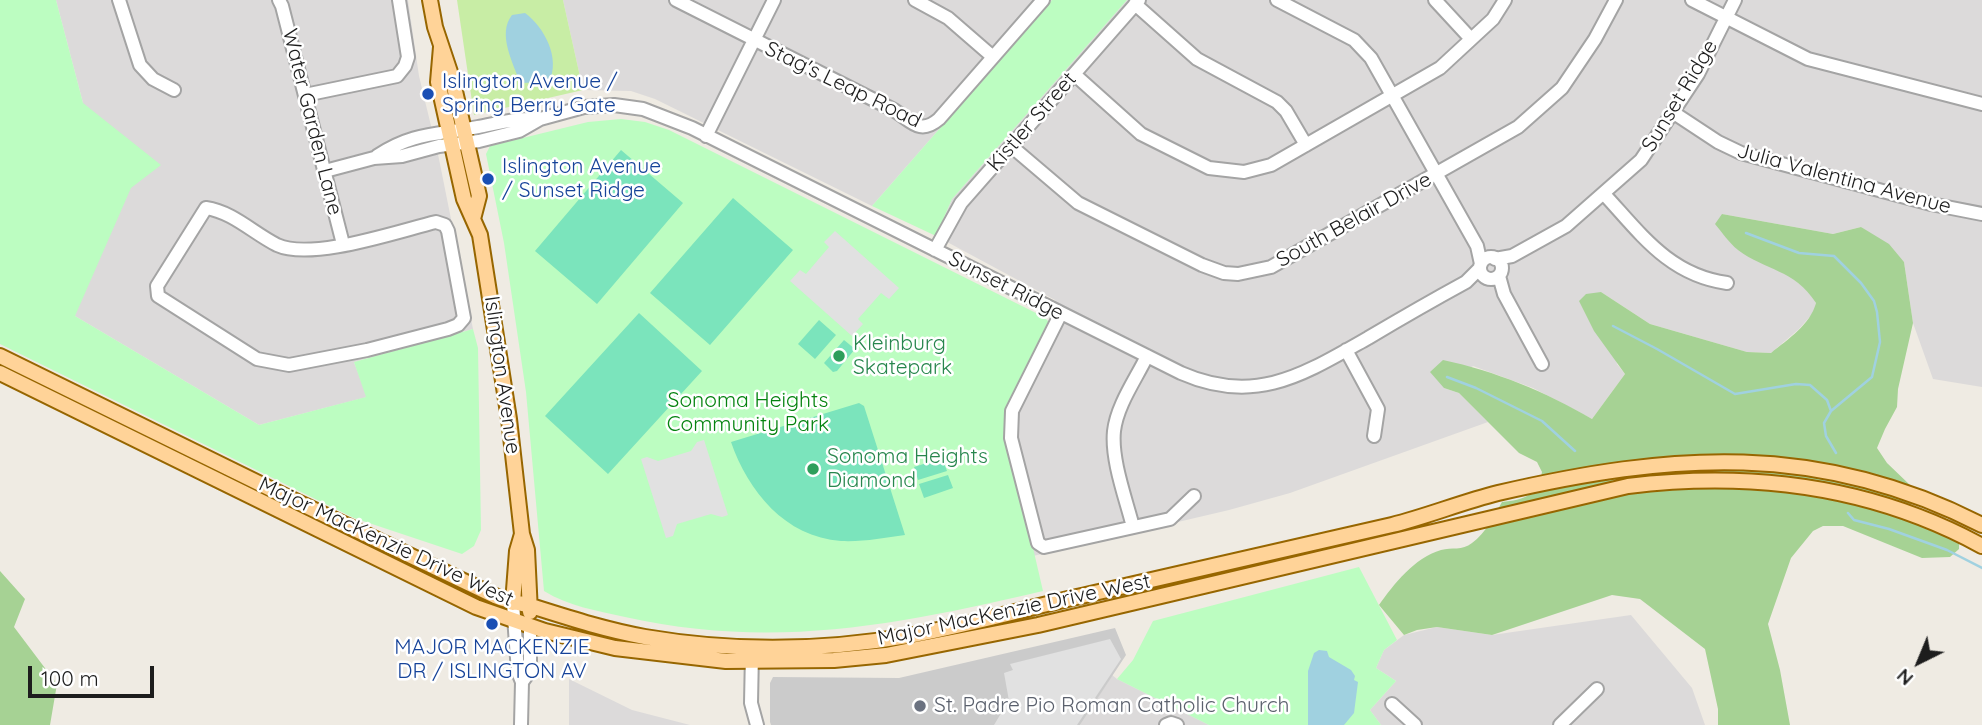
<!DOCTYPE html>
<style>
body{margin:0}
#map{position:relative;width:1982px;height:725px;overflow:hidden;background:#efebe3;font-family:Quicksand,sans-serif}
canvas{display:block}
.north{position:absolute;left:1884px;top:627px;width:70px;height:70px;-webkit-text-stroke:5px #fff;paint-order:stroke;rotate:223deg;font-size:19px;font-weight:700;line-height:28px;text-align:center;color:#1d1d1d}
.north::after{content:'';display:block;margin:auto;width:24px;height:32px;background:#1d1d1d;clip-path:polygon(50% 0,100% 100%,50% 72%,0 100%)}
.scale{position:absolute;left:28px;top:666px;width:126px;height:32px;box-sizing:border-box;border:4px solid #1d1d1d;border-top:0;padding-left:9px;font-size:21px;line-height:24px;white-space:nowrap;color:#1d1d1d;-webkit-text-stroke:5px #fff;paint-order:stroke}
</style>
<div id="map">
<canvas width="1982" height="725"></canvas>
<div class="north">N</div>
<div class="scale">100 m</div>
</div>
<script>
const c = document.querySelector('canvas').getContext('2d');
c.lineJoin = 'round';
function paint(path, color) { c.fillStyle = color; c.fill(path, 'evenodd'); }
function stroke(path, color, width, dash) { c.strokeStyle = color; c.lineWidth = width; c.lineCap = dash ? 'butt' : 'round'; c.setLineDash(dash || []); c.stroke(path); }
function write(font, color, halo, rows, align = 'center') {
  c.font = font + ' Quicksand,sans-serif'; c.lineWidth = 5; c.setLineDash([]); c.textBaseline = 'middle'; c.strokeStyle = halo; c.fillStyle = color; for (const [text, x, y, turn = 0] of rows) {
    c.save(); c.translate(x, y); c.rotate((+turn || 0) * Math.PI / 180); c.textAlign = isNaN(turn) ? turn : align; if (halo) c.strokeText(text, 0, 0); c.fillText(text, 0, 0); c.restore();
  }
}
paint(new Path2D(`
 M 56,0 L 408,0 L 419,76 L 439,159 L 473,329 L 354,362 L 367,397 L 259,425 L 75,316 L 83,103 Z
 M 563,0 L 1052,0 L 872,206 L 655,99 L 631,91 L 583,90 Z
 M 1127,0 L 1982,0 L 1982,387 L 1933,379 L 1913,323 L 1904,262 L 1861,227 L 1833,234 L 1722,214 L 1737,249 L 1789,275 L 1809,292 L 1816,303 L 1814,312 L 1799,329 L 1771,353 L 1747,352 L 1650,324 L 1601,292 L 1617,364 L 1625,374 L 1592,419 L 1533,388 L 1473,366 L 1444,388 L 1459,393 L 1488,422 L 1290,493 L 1229,510 L 1033,556 L 1007,436 L 1050,326 L 1055,300 L 936,236 L 952,199 Z
 M 1631,615 L 1692,688 L 1705,725 L 1381,725 L 1370,710 L 1396,681 L 1376,668 L 1384,650 L 1404,635 L 1437,627 L 1492,635 Z
 M 1112,675 L 1117,679 L 1209,725 L 1080,725 Z
 M 569,679 L 632,710 L 690,725 L 569,725 Z`), '#dcdada');
paint(new Path2D(`
 M 1115,628 L 1126,655 L 1080,725 L 771,725 L 770,722 L 770,683 L 773,677 L 899,678 Z`), '#cbcbcb');
paint(new Path2D(`
 M 457,0 L 563,0 L 583,90 L 474,115 Z`), '#c8eda5');
paint(new Path2D(`
 M 1722,214 L 1833,234 L 1861,227 L 1889,244 L 1904,262 L 1913,323 L 1898,389 L 1897,407 L 1885,429 L 1877,448 L 1887,463 L 1911,486 L 1908,498 L 1914,511 L 1959,541 L 1959,549 L 1950,557 L 1922,558 L 1843,526 L 1823,526 L 1813,531 L 1791,558 L 1768,624 L 1780,670 L 1790,725 L 1718,725 L 1718,709 L 1705,649 L 1640,599 L 1612,595 L 1492,635 L 1437,627 L 1417,630 L 1404,635 L 1379,605 C 1394,584 1414,558 1441,550 C 1452,547 1462,551 1472,543 C 1486,533 1494,516 1502,502 C 1524,500 1538,495 1542,472 L 1537,462 L 1519,453 L 1459,393 L 1444,388 L 1430,372 L 1443,360 C 1495,371 1546,392 1592,419 L 1625,374 L 1594,331 L 1579,301 L 1586,294 L 1601,292 L 1650,324 L 1747,352 L 1771,353 C 1788,339 1810,325 1816,303 C 1794,269 1766,271 1738,250 C 1729,243 1722,232 1715,224 Z
 M 0,571 L 25,599 L 14,627 L 57,684 L 50,725 L 0,725 Z`), '#a6d294');
paint(new Path2D(`
 M 0,0 L 56,0 L 83,103 L 161,165 L 131,188 L 75,316 L 259,425 L 366,397 L 354,362 L 473,329 L 478,348 L 481,530 L 474,546 L 462,554 L 354,518 L 0,344 Z
 M 1052,0 L 1127,0 L 952,199 L 936,236 L 872,206 Z
 M 621,119 L 645,122 L 669,130 L 1044,317 L 1050,323 L 1007,436 L 1043,591 C 898,625 773,650 625,617 C 598,611 568,606 544,591 L 526,392 L 504,243 L 486,154 L 490,146 L 588,122 Z
 M 1359,567 L 1397,640 L 1384,650 L 1376,668 L 1396,681 L 1370,710 L 1381,725 L 1209,725 L 1117,679 L 1133,660 L 1153,621 Z`), '#bcfdc1');
paint(new Path2D(`
 M 621,150 L 683,203 L 597,304 L 535,251 Z
 M 733,198 L 793,250 L 710,345 L 650,293 Z
 M 639,313 L 702,371 L 608,474 L 545,416 Z
 M 819,320 L 836,335 L 815,359 L 798,344 Z
 M 844,340 L 855,349 L 837,371 L 833,372 L 824,363 Z
 M 859,403 L 864,406 L 905,535 C 884,538 863,542 841,541 C 785,537 748,491 731,442 Z
 M 942,458 L 947,471 L 918,480 L 914,467 Z
 M 948,475 L 953,488 L 924,498 L 919,484 Z`), '#7be4bc');
paint(new Path2D(`
 M 835,231 L 899,288 L 889,299 L 881,293 L 858,319 L 863,324 L 852,336 L 790,281 L 800,270 L 806,274 L 829,247 L 824,242 Z
 M 704,440 L 728,515 L 722,517 L 711,514 L 677,524 L 673,536 L 666,538 L 641,459 L 647,457 L 658,461 L 691,451 L 697,442 Z
 M 1110,639 L 1121,659 L 1077,725 L 994,725 L 1006,705 L 1014,707 L 1015,701 L 1009,701 L 1004,673 L 1013,670 L 1010,664 Z`), '#e1e1e1');
paint(new Path2D(`
 M 525,13 C 544,27 561,58 549,82 L 520,83 C 513,62 497,34 512,15 Z
 M 1319,650 L 1327,651 L 1329,657 L 1351,670 L 1355,676 L 1354,680 L 1358,682 L 1354,713 L 1344,725 L 1308,725 L 1308,671 L 1314,653 Z`), '#a0d1e0');
stroke(new Path2D(`
 M 1746,233 L 1799,253 L 1834,256 L 1861,283 L 1874,301 L 1877,312 L 1880,342 L 1872,377 L 1831,411 L 1824,423 L 1826,436 L 1836,453
 M 1613,326 L 1657,349 L 1735,394 L 1796,384 L 1810,385 L 1827,400 L 1831,411
 M 1447,377 L 1476,388 L 1542,421 L 1575,451
 M 1848,513 L 1854,520 L 1889,529 L 1947,550 L 1982,568`), '#a0d1e0', 2.5);
const minor = new Path2D(`
 M 119,0 L 140,65 L 153,79 L 174,90
 M 279,0 L 282,6 L 343,244
 M 676,0 L 892,109 C 911,120 919,136 939,119 L 1043,0
 M 915,0 L 948,18 L 993,57
 M 1277,0 L 1354,40 L 1371,58 L 1477,246 L 1481,264
 M 1435,0 L 1471,39
 M 1692,0 L 1808,59 L 1982,104
 M 1135,4 L 1197,59 L 1277,102 L 1286,111 L 1306,145
 M 1074,74 L 1141,134 L 1209,168 L 1244,172 L 1271,165 L 1440,68 L 1493,19 L 1505,0
 M 305,95 L 397,76 L 405,66 L 408,57 L 399,0
 M 1674,113 L 1718,142 L 1741,153 L 1931,204 L 1982,214
 M 706,136 L 774,0
 M 1011,146 L 1078,203 L 1202,265 L 1224,273 L 1238,274 L 1271,267 L 1518,127 L 1562,88 L 1595,39 L 1616,0
 M 377,156 C 413,132 438,135 478,127 C 499,123 517,118 538,119
 M 325,171 L 374,158 L 402,156 L 439,146 L 479,141 L 519,131 L 540,119 L 584,107 L 614,105 L 643,109 L 692,128 L 1181,373 C 1256,406 1304,374 1368,338 C 1400,319 1433,300 1466,282 L 1480,268
 M 1604,194 C 1641,234 1669,275 1727,283
 M 206,208 C 233,212 253,233 277,245 C 312,261 398,231 436,222 L 445,225 L 448,231 L 464,318 L 458,325 L 448,329 L 367,350 L 289,365 L 257,359 L 158,296 L 157,286 Z
 M 935,250 L 961,203 L 1139,0
 M1480 268a11 11 0 1 1 22 0a11 11 0 1 1-22 0Z
 M 1495,259 L 1512,256 L 1566,226 L 1641,160 L 1698,74 L 1735,0
 M 1499,276 L 1504,294 L 1542,364
 M 1061,313 L 1012,411 L 1011,438 L 1038,543 L 1044,547 L 1170,519 L 1194,496
 M 1346,350 L 1378,409 L 1374,436
 M 1133,527 C 1126,499 1111,460 1114,431 C 1117,405 1136,379 1147,356
 M 513,603 L 518,672 L 522,682 L 521,725
 M 752,653 L 751,703 L 757,725
 M 522,682 L 530,671 L 530,626
 M 1392,704 L 1415,725
 M 1166,725 L 1171,723 L 1177,725
 M 1560,725 L 1597,689`);
const major = new Path2D(`
 M 430,0 L 435,27 L 452,78 L 479,196 L 473,219
 M 441,47 L 438,82 L 464,199 L 480,235 L 509,419 L 522,534 L 527,550 L 530,612
 M 0,356 L 285,496 L 495,596 C 507,601 519,603 531,606 C 569,618 606,630 645,637 C 733,652 825,651 913,635 C 972,624 1031,607 1090,594 C 1191,570 1292,548 1392,525 C 1428,516 1462,502 1498,493 C 1671,453 1818,441 1982,525
 M 0,373 L 476,607 L 545,631 L 615,648 L 726,661 L 834,660 L 886,655 L 1038,625 L 1628,486 C 1751,471 1872,486 1982,546
 M 513,603 L 517,551 L 522,534`);
stroke(minor, '#a4a4a4', 16);
stroke(major, '#976600', 18);
stroke(minor, '#fff', 12);
stroke(major, '#ffd398', 14);
for (const [x, y, r, color] of [
 [428,94,7,"#1a4fb4"],
 [488,179,7,"#1a4fb4"],
 [839,356,7,"#2e9e5b"],
 [813,469,7,"#2e9e5b"],
 [492,624,7,"#1a4fb4"],
 [920,706,7,"#6b7280"]
]) { const dot = new Path2D(); dot.arc(x, y, r, 0, 2 * Math.PI); c.fillStyle = color; c.fill(dot); stroke(dot, '#fff', 2.5); }
write('21px', '#164399', '#fff', [
 ["Islington Avenue /",442,82],
 ["Spring Berry Gate",442,106],
 ["Islington Avenue",502,167],
 ["/ Sunset Ridge",502,191],
 ["MAJOR MACKENZIE",492,648,"center"],
 ["DR / ISLINGTON AV",492,672,"center"]
], 'left');
write('21px', '#1d1d1d', '#fff', [
 ["Stag's Leap Road",843,85,26],
 ["Sunset Ridge",1680,96,-59],
 ["Water Garden Lane",312,122,76],
 ["Kistler Street",1032,122,-49],
 ["Julia Valentina Avenue",1844,179,15],
 ["South Belair Drive",1354,220,-29],
 ["Sunset Ridge",1006,286,27],
 ["Islington Avenue",502,375,82],
 ["Major MacKenzie Drive West",386,542,25],
 ["Major MacKenzie Drive West",1014,610,-12]
]);
write('21px', '#27864d', '#fff', [
 ["Kleinburg",853,344],
 ["Skatepark",853,368],
 ["Sonoma Heights",827,457],
 ["Diamond",827,481]
], 'left');
write('21px', '#04830f', '#fff', [
 ["Sonoma Heights",748,401],
 ["Community Park",748,425]
]);
write('21px', '#5b616d', '#fff', [
 ["St. Padre Pio Roman Catholic Church",934,706]
], 'left');
</script>
